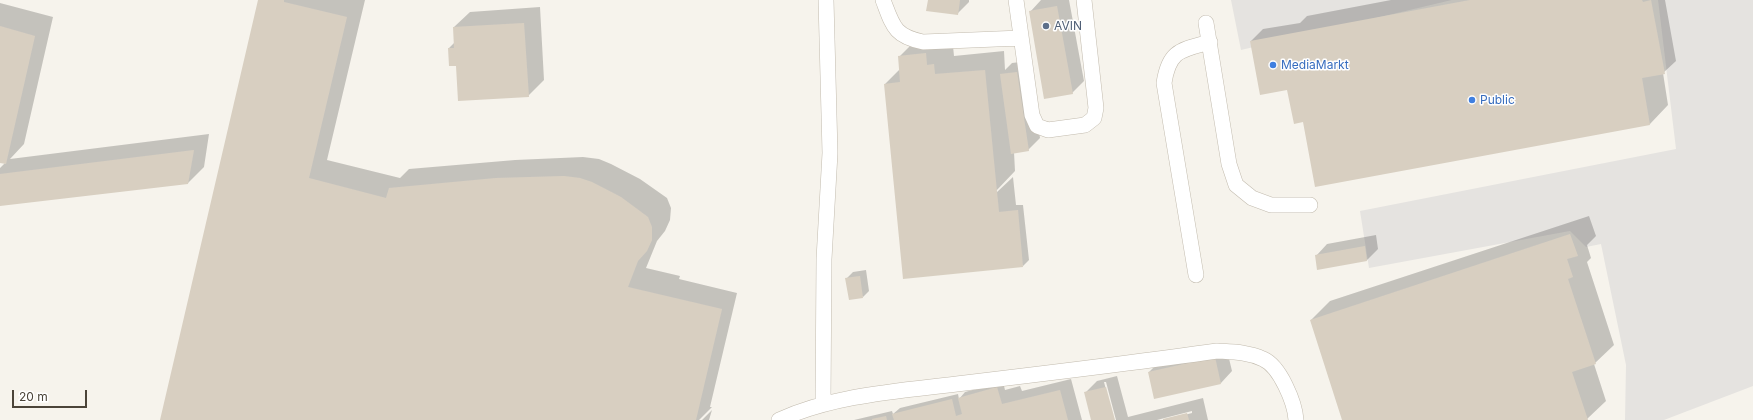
<!DOCTYPE html>
<style>
body{margin:0}
#map{position:relative;width:1753px;height:420px;overflow:hidden;background:#f6f3ec;font-family:Inter,sans-serif}
canvas{display:block}
.scale{position:absolute;left:12px;top:390px;width:75px;height:18px;box-sizing:border-box;border:2px solid #4b4439;border-top:0;padding-left:5px;font-size:12px;line-height:14px;white-space:nowrap;color:#4b4439;-webkit-text-stroke:3px #fff;paint-order:stroke}
</style>
<div id="map">
<canvas width="1753" height="420"></canvas>
<div class="scale">20 m</div>
</div>
<script>
const c = document.querySelector('canvas').getContext('2d');
c.lineJoin = 'round';
function paint(path, color) { c.fillStyle = color; c.fill(path, 'evenodd'); }
function stroke(path, color, width, dash) { c.strokeStyle = color; c.lineWidth = width; c.lineCap = dash ? 'butt' : 'round'; c.setLineDash(dash || []); c.stroke(path); }
function write(font, color, halo, rows, align = 'center') {
  c.font = font + ' Inter,sans-serif'; c.lineWidth = 3; c.setLineDash([]); c.textBaseline = 'middle'; c.strokeStyle = halo; c.fillStyle = color; for (const [text, x, y, turn = 0] of rows) {
    c.save(); c.translate(x, y); c.rotate((+turn || 0) * Math.PI / 180); c.textAlign = isNaN(turn) ? turn : align; if (halo) c.strokeText(text, 0, 0); c.fillText(text, 0, 0); c.restore();
  }
}
paint(new Path2D(`
 M 1231,0 L 1452,0 L 1241,50 Z
 M 1658,0 L 1753,0 L 1753,386 L 1664,420 L 1625,420 L 1626,365 L 1601,244 L 1586,247 L 1570,231 L 1369,268 L 1360,211 L 1676,149 Z`), '#e5e3e0');
paint(new Path2D(`
 M 259,0 L 365,0 L 327,160 L 400,178 L 409,169 L 515,160 L 583,157 L 599,159 L 611,164 L 640,179 L 667,198 L 671,208 L 670,220 L 665,231 L 657,241 L 646,268 L 680,276 L 679,279 L 737,293 L 710,407 L 712,407 L 699,420 L 161,420 Z
 M 929,0 L 969,0 L 969,2 L 957,14 Z
 M 1041,0 L 1069,0 L 1084,81 L 1072,93 L 1030,12 Z
 M 1391,0 L 1665,0 L 1676,61 L 1663,73 L 1668,105 L 1650,124 L 1304,121 L 1288,89 L 1251,41 L 1263,29 L 1300,23 L 1307,16 Z
 M 0,3 L 53,17 L 24,144 L 10,159 L 209,134 L 204,167 L 188,183 L 0,205 L 0,168 L 5,163 L 0,162 Z
 M 540,7 L 544,80 L 528,96 L 457,65 L 449,48 L 455,42 L 454,27 L 470,12 Z
 M 918,38 L 953,46 L 954,56 L 1004,51 L 1005,70 L 1012,63 L 1028,61 L 1040,138 L 1028,150 L 1014,152 L 1015,171 L 996,191 L 996,193 L 1013,177 L 1016,205 L 1023,205 L 1029,260 L 1023,266 L 885,84 L 900,69 L 899,57 Z
 M 1589,216 L 1596,236 L 1587,245 L 1591,258 L 1587,262 L 1614,345 L 1594,364 L 1606,401 L 1587,419 L 1343,420 L 1311,320 L 1330,301 Z
 M 1376,235 L 1378,249 L 1367,260 L 1316,256 L 1327,244 Z
 M 866,270 L 869,291 L 863,297 L 847,278 L 853,272 Z
 M 1226,346 L 1232,371 L 1221,383 L 1149,372 L 1160,361 Z
 M 1117,376 L 1128,417 L 1203,398 L 1208,420 L 1165,420 L 1192,413 L 1192,411 L 1157,420 L 1116,420 L 1106,382 L 1104,382 L 1114,420 L 1092,420 L 1085,393 L 1097,381 Z
 M 1071,379 L 1082,420 L 854,420 L 892,411 L 893,414 L 900,408 L 958,394 L 959,399 L 965,392 L 1003,382 L 1005,390 L 1020,386 L 1022,391 Z
 M 712,410 L 709,420 L 702,420 Z`), '#0003');
paint(new Path2D(`
 M 258,0 L 284,0 L 284,2 L 347,17 L 309,178 L 386,198 L 389,188 L 496,178 L 564,176 L 580,178 L 592,182 L 621,197 L 648,217 L 652,227 L 652,240 L 647,251 L 638,261 L 628,287 L 722,309 L 696,420 L 160,420 Z
 M 928,0 L 960,0 L 958,15 L 926,11 Z
 M 1470,0 L 1642,0 L 1643,2 L 1651,0 L 1665,74 L 1642,78 L 1650,125 L 1315,187 L 1303,122 L 1294,124 L 1287,90 L 1260,95 L 1250,41 Z
 M 1057,6 L 1073,94 L 1044,99 L 1029,11 Z
 M 524,23 L 529,97 L 458,101 L 456,66 L 449,66 L 448,48 L 454,48 L 453,27 Z
 M 0,26 L 35,36 L 6,164 L 0,163 Z
 M 926,53 L 927,65 L 934,64 L 935,74 L 985,70 L 999,212 L 1018,210 L 1023,267 L 903,279 L 884,84 L 900,82 L 898,56 Z
 M 1017,72 L 1029,151 L 1011,154 L 1000,74 Z
 M 194,150 L 188,184 L 0,206 L 0,174 Z
 M 1570,234 L 1578,256 L 1567,259 L 1573,277 L 1568,279 L 1596,364 L 1572,372 L 1588,420 L 1342,420 L 1310,320 Z
 M 1365,246 L 1367,261 L 1317,270 L 1315,255 Z
 M 860,276 L 863,298 L 849,300 L 845,278 Z
 M 1215,357 L 1221,384 L 1154,399 L 1148,372 Z
 M 997,387 L 1002,404 L 1060,390 L 1068,420 L 894,420 L 892,414 L 952,399 L 956,416 L 962,414 L 958,398 Z
 M 1106,387 L 1115,420 L 1091,420 L 1084,392 Z
 M 1187,413 L 1189,420 L 1163,420 L 1163,419 Z
 M 886,416 L 887,420 L 872,420 L 872,419 Z`), '#d8cfc1');
const service = new Path2D(`
 M 883,0 C 893,26 894,36 923,42 L 1021,38
 M 1016,0 L 1032,115 L 1037,126 L 1048,130 L 1085,125 L 1094,118 L 1096,108 L 1084,0
 M 1206,23 L 1229,164 L 1236,185 L 1252,198 L 1271,205 L 1310,205
 M 1196,275 L 1164,83 C 1169,50 1181,50 1210,42
 M 823,403 L 824,259 L 830,153 L 826,0
 M 779,420 C 837,394 902,391 965,383 C 1049,373 1133,363 1217,351 C 1232,352 1248,352 1263,359 C 1280,366 1295,403 1296,420`);
stroke(service, '#c2bbae', 16);
stroke(service, '#fff', 15);
for (const [x, y, r, color] of [
 [1046,26,4,"#5c6f8a"],
 [1273,65,4,"#3f7fe0"],
 [1472,100,4,"#3f7fe0"]
]) { const dot = new Path2D(); dot.arc(x, y, r, 0, 2 * Math.PI); c.fillStyle = color; c.fill(dot); stroke(dot, '#fff', 1.5); }
write('12px', '#4e5e75', '#fff', [
 ["AVIN",1054,26]
], 'left');
write('12px', '#366cbe', '#fff', [
 ["MediaMarkt",1281,65],
 ["Public",1480,100]
], 'left');
</script>
